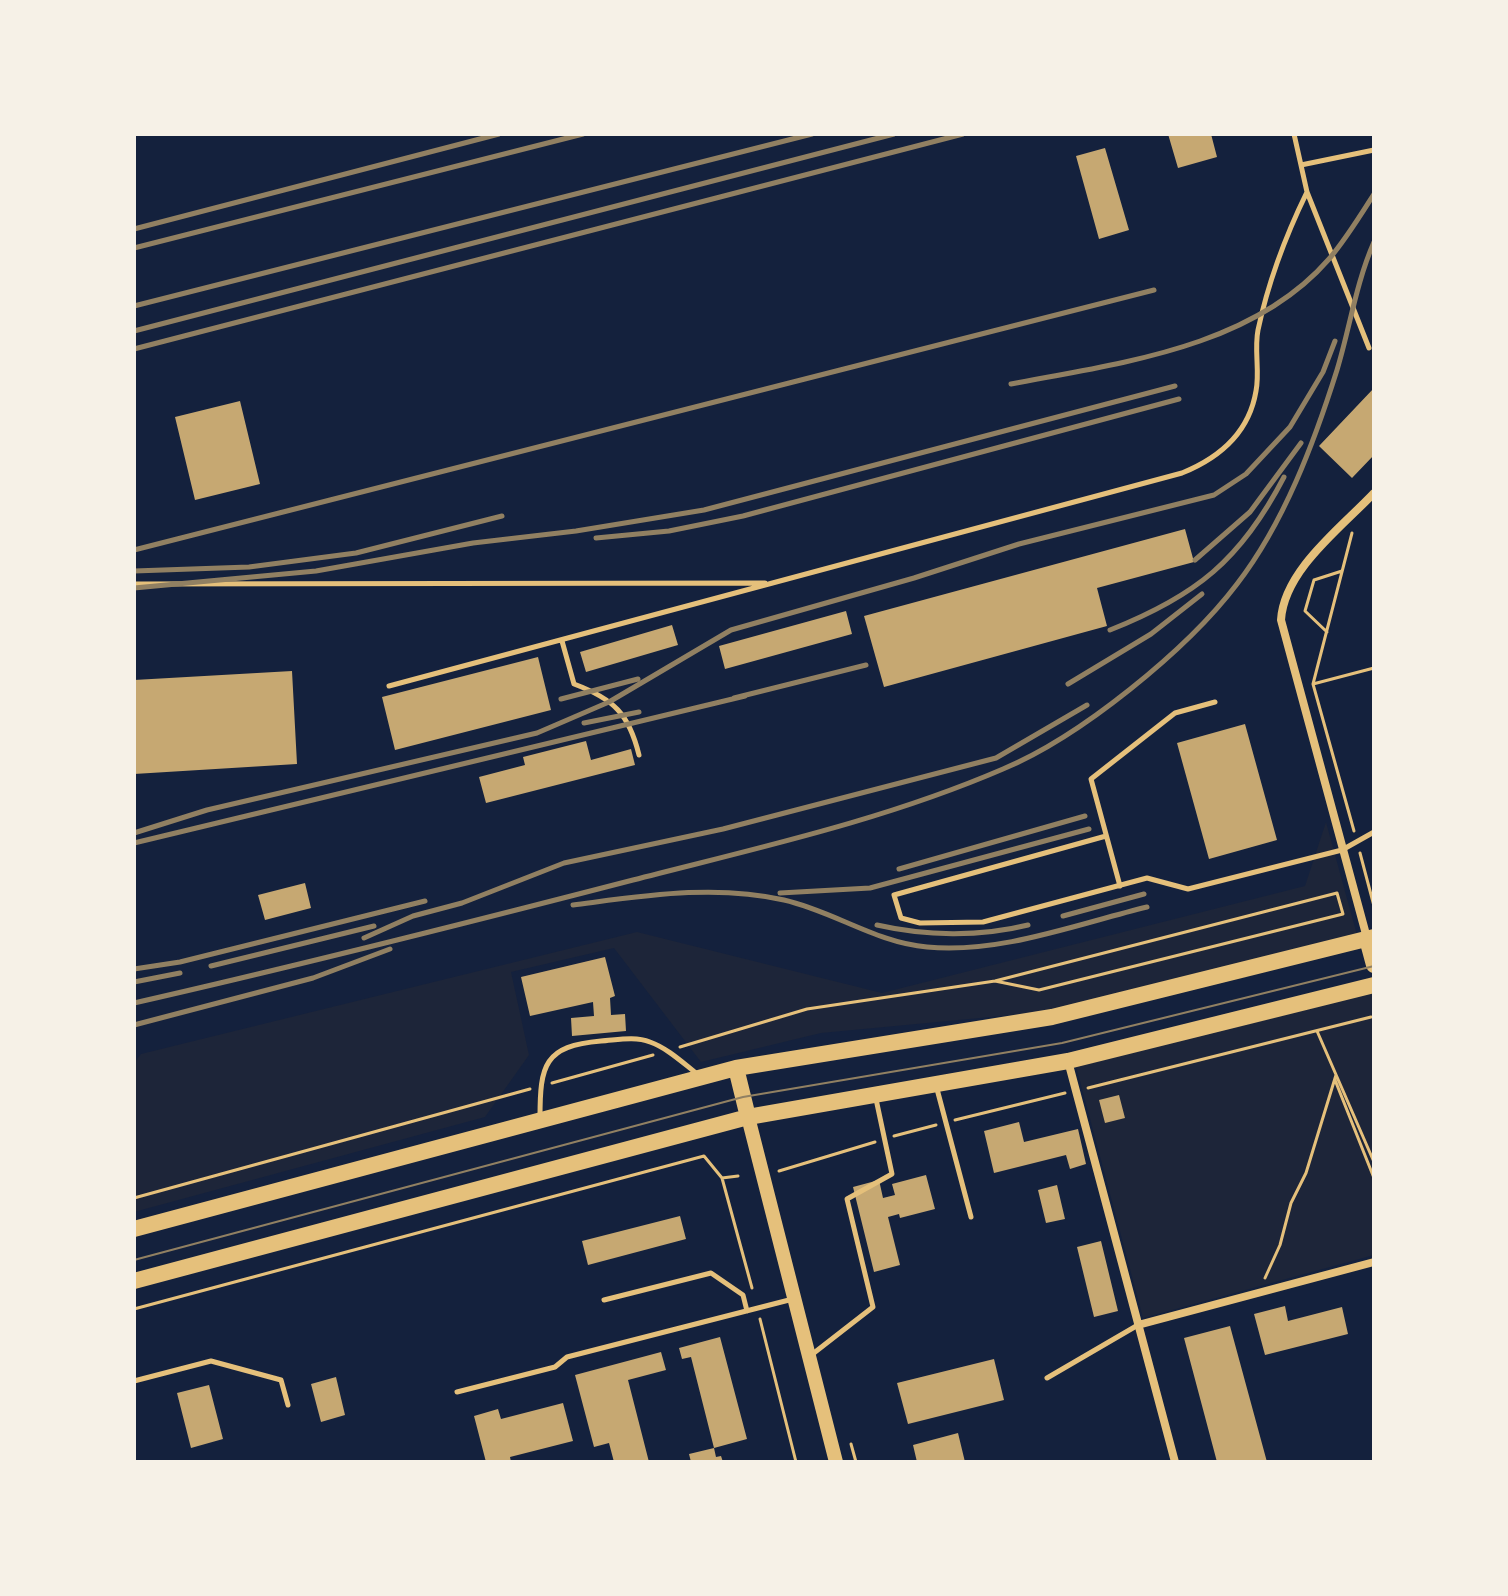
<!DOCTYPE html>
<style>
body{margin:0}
#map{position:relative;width:1508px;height:1596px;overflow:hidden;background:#14213d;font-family:"Golos Text",sans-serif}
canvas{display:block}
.frame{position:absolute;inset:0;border:136px solid #f6f1e7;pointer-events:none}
</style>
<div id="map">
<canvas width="1508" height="1596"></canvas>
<div class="frame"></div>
</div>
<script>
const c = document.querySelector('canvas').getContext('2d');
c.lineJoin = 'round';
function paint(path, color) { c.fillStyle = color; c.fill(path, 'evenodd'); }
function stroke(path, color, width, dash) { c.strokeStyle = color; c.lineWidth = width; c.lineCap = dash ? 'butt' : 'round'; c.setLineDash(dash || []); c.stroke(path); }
paint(new Path2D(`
 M 1326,822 L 1357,935 L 1054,1011 L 821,1033 L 701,1062 L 614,948 L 511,972 L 529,1055 L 485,1117 L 134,1212 L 134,1063 L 141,1054 L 637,932 L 882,993 L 1305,886 Z
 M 1374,993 L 1374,1255 L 1143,1318 L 1076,1066 Z`), '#1d2539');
paint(new Path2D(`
 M 1168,134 L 1211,134 L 1217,157 L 1178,168 Z
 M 1105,148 L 1129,230 L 1099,239 L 1076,156 Z
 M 1374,388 L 1374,455 L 1352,478 L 1319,446 Z
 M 240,401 L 260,484 L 195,500 L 175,417 Z
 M 1185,529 L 1194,562 L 1097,588 L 1107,626 L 884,687 L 864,616 Z
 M 846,611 L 852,634 L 725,669 L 719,646 Z
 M 672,625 L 678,645 L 586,672 L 580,652 Z
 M 538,657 L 551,710 L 395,750 L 382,697 Z
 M 292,671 L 297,764 L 134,774 L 134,680 Z
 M 1245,724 L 1277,840 L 1209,859 L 1177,743 Z
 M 586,741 L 591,760 L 631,749 L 635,765 L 486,803 L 479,777 L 525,765 L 523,757 Z
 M 305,883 L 311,908 L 265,920 L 258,895 Z
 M 605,957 L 615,996 L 610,998 L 611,1015 L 625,1014 L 626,1031 L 572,1036 L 571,1018 L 594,1016 L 593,1002 L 530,1016 L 521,977 Z
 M 1119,1095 L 1125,1118 L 1105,1123 L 1099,1100 Z
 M 1019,1122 L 1024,1142 L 1078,1129 L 1086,1164 L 1070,1169 L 1066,1155 L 994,1173 L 984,1131 Z
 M 926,1175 L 935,1209 L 900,1218 L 899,1214 L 888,1217 L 900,1265 L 874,1272 L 853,1187 L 879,1180 L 883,1198 L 895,1195 L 892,1184 Z
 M 1057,1185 L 1065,1219 L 1046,1223 L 1038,1190 Z
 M 680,1216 L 686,1239 L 588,1265 L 582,1241 Z
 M 1101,1241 L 1118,1311 L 1094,1317 L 1077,1247 Z
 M 1285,1306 L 1288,1321 L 1342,1307 L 1348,1334 L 1265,1355 L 1254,1314 Z
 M 1230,1326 L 1267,1462 L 1217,1462 L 1184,1338 Z
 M 720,1337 L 747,1439 L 714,1448 L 691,1357 L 682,1359 L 679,1348 Z
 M 661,1352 L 666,1370 L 628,1380 L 649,1462 L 614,1462 L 609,1443 L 594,1447 L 575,1375 Z
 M 994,1359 L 1004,1400 L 908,1424 L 897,1383 Z
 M 336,1377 L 345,1415 L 321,1422 L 311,1384 Z
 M 209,1385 L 223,1439 L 191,1448 L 177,1393 Z
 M 563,1403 L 573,1441 L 510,1457 L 511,1462 L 486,1462 L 474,1416 L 498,1409 L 501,1419 Z
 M 958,1433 L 965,1462 L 917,1462 L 913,1445 Z
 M 714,1448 L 716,1457 L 721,1456 L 723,1462 L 691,1462 L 689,1454 Z`), '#c6a872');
stroke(new Path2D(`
 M 1352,533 L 1313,684 L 1354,831
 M 1327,632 L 1305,611 L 1314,580 L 1342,571
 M 1313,684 L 1374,668
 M 1360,853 L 1374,906
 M 1317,1031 L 1374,1162
 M 680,1047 L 807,1009 L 995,981 L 1337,893 L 1343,914 L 1039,990 L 995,981
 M 1335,1080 L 1374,1178
 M 552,1083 L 653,1055
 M 1088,1088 L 1371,1017
 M 955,1120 L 1065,1093
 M 894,1136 L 936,1125
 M 779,1171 L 875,1142
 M 722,1178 L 738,1176
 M 134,1198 L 530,1089
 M 1265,1278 L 1280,1245 L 1291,1203 L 1306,1173 L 1336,1075
 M 134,1309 L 704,1156 L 722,1178 L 752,1288
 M 760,1319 L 796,1462
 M 851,1444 L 856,1462`), '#e5c07b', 3);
stroke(new Path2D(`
 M 1294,134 L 1307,192 L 1369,348
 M 1301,165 L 1374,150
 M 134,584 L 765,583
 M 562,641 L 574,684 C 614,699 629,714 639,755
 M 389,686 L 1182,473 C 1219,458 1249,433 1256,391 C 1260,372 1254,350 1258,330 C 1268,283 1286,235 1307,192
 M 1106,836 L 894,895 L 901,918 L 920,923 L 983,922 L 1147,878 L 1188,889 L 1342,850 L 1374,832
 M 1120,886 L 1091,779 L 1175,713 L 1215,702
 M 937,1089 L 971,1217
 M 540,1118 C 540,1065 544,1046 601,1041 C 617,1040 635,1036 650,1042 C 667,1048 682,1062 696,1073
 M 604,1300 L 711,1273 L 743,1295 L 747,1311
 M 810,1356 L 873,1307 L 847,1199 L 892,1174 L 876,1099
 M 1047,1378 L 1138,1325
 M 134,1381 L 211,1361 L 281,1380 L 288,1405
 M 457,1392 L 555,1367 L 567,1357 L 793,1299`), '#e5c07b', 5);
stroke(new Path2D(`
 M 1367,938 L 1281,620 C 1284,570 1342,527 1374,493
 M 1068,1061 L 1175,1462
 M 1138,1325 L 1374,1262`), '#e5c07b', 8);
stroke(new Path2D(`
 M 748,1117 L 836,1462`), '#e5c07b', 14);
stroke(new Path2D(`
 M 1367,939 L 1374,965
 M 736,1068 L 748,1117
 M 134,1229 L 736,1068 L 1052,1017 L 1374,937
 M 134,1281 L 748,1117 L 1068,1061 L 1374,985`), '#e5c07b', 16);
stroke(new Path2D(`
 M 134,1260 L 743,1097 L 1062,1043 L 1374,966`), '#918062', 2);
stroke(new Path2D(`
 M 134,229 L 499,134
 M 134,248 L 583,134
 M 134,306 L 812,134
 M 134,331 L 894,134
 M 134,349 L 963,134
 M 1011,384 C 1120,363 1252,348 1329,259 C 1346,239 1360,216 1374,194
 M 596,538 L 669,531 L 743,516 L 1179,399
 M 134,550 L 1154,290
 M 1195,560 L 1250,512 L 1301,443
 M 134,571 L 249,567 L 356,553 L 502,516
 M 134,588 L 316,571 L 473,543 L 576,531 L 704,510 L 1175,386
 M 1110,630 C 1196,596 1241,560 1284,477
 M 1068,684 L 1151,634 L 1202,594
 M 734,698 L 866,665
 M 561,699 L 638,679
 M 584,723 L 639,712
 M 134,833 L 207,810 L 537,733 L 609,702 L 731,630 L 914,578 L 1019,544 L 1214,495 L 1246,474 L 1290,427 L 1323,372 L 1335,341
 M 134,843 L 745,696
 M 899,869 L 1085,816
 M 780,893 L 870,888 L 1089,829
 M 573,905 C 643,896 714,884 784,900 C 833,911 877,943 927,947 C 1000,954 1077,924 1147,907
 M 1063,916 L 1144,894
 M 877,925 C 925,936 980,937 1028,925
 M 364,938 L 413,916 L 462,903 L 564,863 L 723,829 L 996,758 L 1087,705
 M 211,966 L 374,926
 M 134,969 L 180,962 L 425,901
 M 134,982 L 180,973
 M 134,1003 C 301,965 467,923 633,880 C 757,848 885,820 1003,769 C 1080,737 1187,650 1237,584 C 1284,523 1314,443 1337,370 C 1350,327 1356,283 1374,242
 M 134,1025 L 313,978 L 390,949`), '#918062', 5);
</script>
